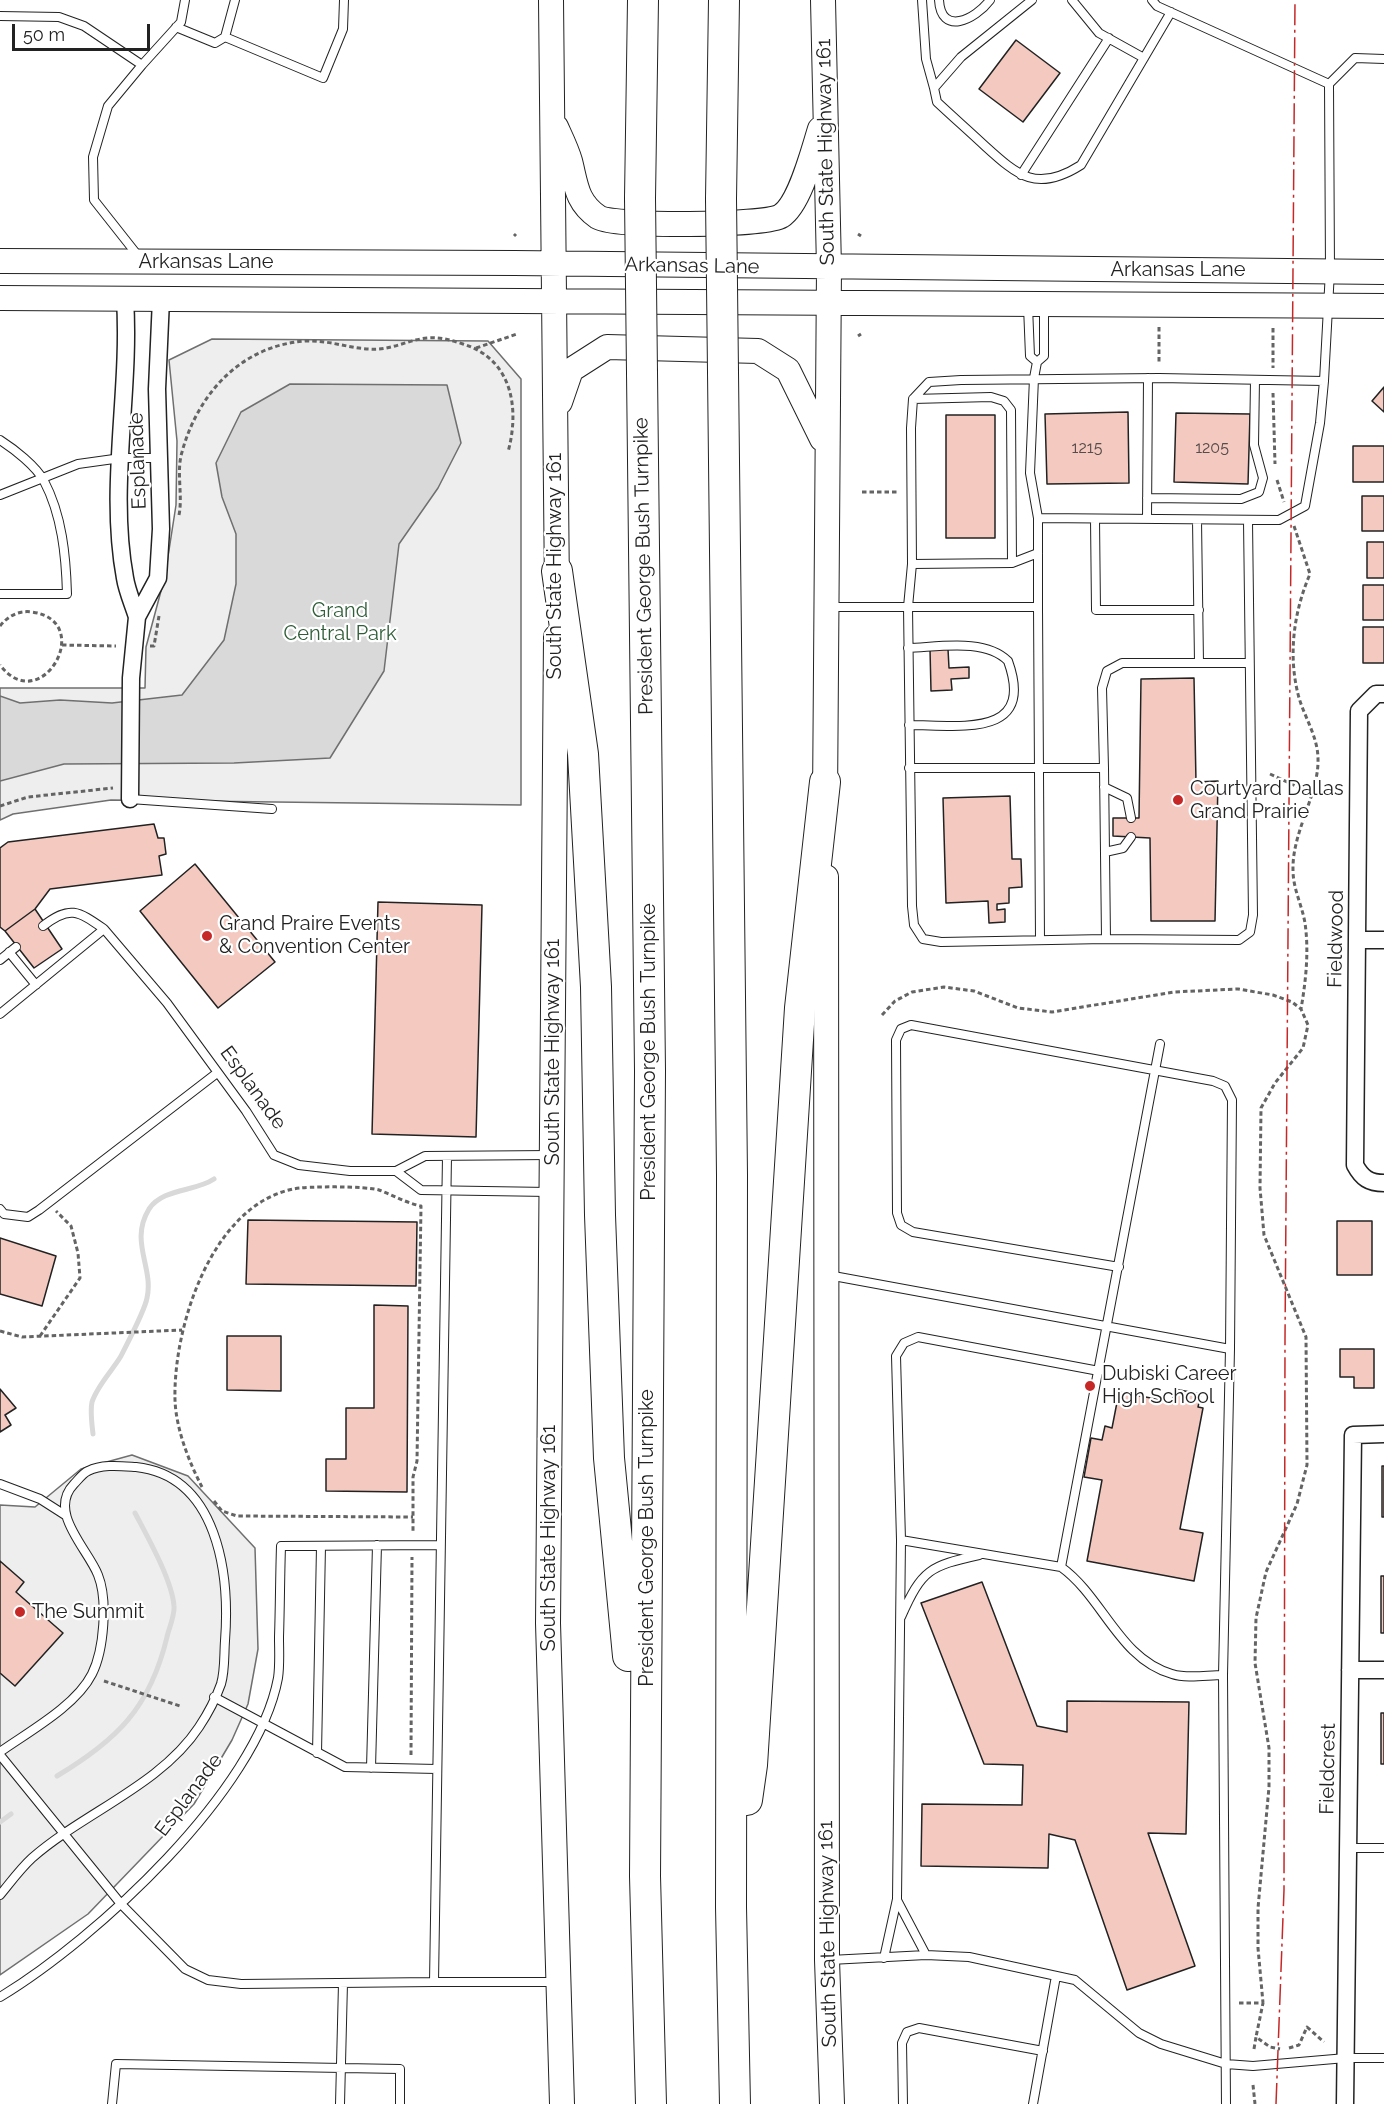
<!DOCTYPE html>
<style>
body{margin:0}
#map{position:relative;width:1384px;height:2104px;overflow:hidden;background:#fff;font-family:Raleway,sans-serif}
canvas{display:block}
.scale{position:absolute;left:12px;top:24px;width:138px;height:27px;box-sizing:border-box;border:3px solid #222;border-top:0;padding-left:8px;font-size:18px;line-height:21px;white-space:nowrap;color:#222;-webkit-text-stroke:4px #fff;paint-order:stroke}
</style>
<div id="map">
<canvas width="1384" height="2104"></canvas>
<div class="scale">50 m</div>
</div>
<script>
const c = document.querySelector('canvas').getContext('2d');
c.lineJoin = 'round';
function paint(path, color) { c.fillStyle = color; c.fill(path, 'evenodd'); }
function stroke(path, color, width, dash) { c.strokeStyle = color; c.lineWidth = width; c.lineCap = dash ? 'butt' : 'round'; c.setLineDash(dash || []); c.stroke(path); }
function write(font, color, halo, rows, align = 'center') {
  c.font = font + ' Raleway,sans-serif'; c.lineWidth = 4.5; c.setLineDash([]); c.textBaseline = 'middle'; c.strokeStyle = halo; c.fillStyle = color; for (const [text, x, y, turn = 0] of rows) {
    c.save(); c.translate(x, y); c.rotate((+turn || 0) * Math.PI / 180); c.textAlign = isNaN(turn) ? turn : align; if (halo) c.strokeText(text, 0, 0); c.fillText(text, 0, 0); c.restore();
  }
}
const green = new Path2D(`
 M 212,339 L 488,341 L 521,379 L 521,805 L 111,800 L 13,814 L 0,820 L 0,688 L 145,688 L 146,647 L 165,576 L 176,505 L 177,441 L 169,360 Z
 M 132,1455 L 188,1476 L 255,1548 L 258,1649 L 248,1704 L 232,1740 L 194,1804 L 88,1914 L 0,1975 L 0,1505 L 35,1507 L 81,1469 Z`);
paint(green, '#eee');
stroke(green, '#6f6f6f', 1.5);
const water = new Path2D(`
 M 290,384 L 447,385 L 461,443 L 438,488 L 399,544 L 384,671 L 330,758 L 234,763 L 64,764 L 0,781 L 0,696 L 20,703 L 60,700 L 112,703 L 182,695 L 224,640 L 236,584 L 236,534 L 222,497 L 216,463 L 241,412 Z`);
paint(water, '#d9d9d9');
stroke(water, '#6f6f6f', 1.5);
stroke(new Path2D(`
 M 93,1434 C 92,1425 90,1411 92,1402 C 97,1386 112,1371 121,1356 C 127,1344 145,1310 147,1298 C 154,1267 129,1242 149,1209 C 163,1188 195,1192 214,1179
 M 57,1776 C 117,1740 150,1708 167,1637 C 169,1628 175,1615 174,1606 C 172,1580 147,1536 135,1513
 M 0,1822 L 11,1814`), '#d9d9d9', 5);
const building = new Path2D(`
 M 1016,40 L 1060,73 L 1023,122 L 979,89 Z
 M 1384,387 L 1384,412 L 1372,401 Z
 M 1128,412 L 1129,483 L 1047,484 L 1045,414 Z
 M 1176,413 L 1250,414 L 1248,484 L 1174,482 Z
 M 946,415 L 995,415 L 995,538 L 946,538 Z
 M 1353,446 L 1384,446 L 1384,482 L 1353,482 Z
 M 1362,496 L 1384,496 L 1384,531 L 1362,531 Z
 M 1367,542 L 1384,542 L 1384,578 L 1367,578 Z
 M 1363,585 L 1384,585 L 1384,620 L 1363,620 Z
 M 1363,627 L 1384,627 L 1384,663 L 1363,663 Z
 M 930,649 L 948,649 L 949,668 L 969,667 L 969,678 L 951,679 L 952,690 L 931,691 Z
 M 1194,678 L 1196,782 L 1218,781 L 1215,921 L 1151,921 L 1150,838 L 1113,836 L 1113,818 L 1139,818 L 1141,679 Z
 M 1010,796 L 1012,859 L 1021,859 L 1022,887 L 1009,888 L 1009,903 L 997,904 L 997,910 L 1005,909 L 1005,922 L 989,923 L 988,901 L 946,903 L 943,798 Z
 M 154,824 L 158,838 L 164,838 L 166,854 L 159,856 L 162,875 L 50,889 L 35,909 L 5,931 L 0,927 L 0,848 L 8,842 Z
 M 195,864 L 275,962 L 218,1008 L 140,911 Z
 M 378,902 L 482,905 L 476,1137 L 372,1134 Z
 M 35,909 L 62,949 L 34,968 L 5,931 Z
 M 248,1220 L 417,1222 L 416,1286 L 246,1284 Z
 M 1337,1221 L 1372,1221 L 1372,1275 L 1337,1275 Z
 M 0,1238 L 56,1256 L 42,1306 L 0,1294 Z
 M 374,1305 L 408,1306 L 407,1492 L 326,1491 L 326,1459 L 346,1459 L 346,1408 L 374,1408 Z
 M 227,1336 L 281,1336 L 281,1391 L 227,1390 Z
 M 1340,1349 L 1374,1349 L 1374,1388 L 1354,1388 L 1354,1377 L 1340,1377 Z
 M 0,1389 L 16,1408 L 5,1415 L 11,1425 L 0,1432 Z
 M 1174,1389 L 1201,1394 L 1198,1407 L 1203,1408 L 1180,1529 L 1203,1533 L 1194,1581 L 1087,1561 L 1102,1480 L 1084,1477 L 1091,1438 L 1102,1440 L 1105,1426 L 1112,1428 L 1119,1392 L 1172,1402 Z
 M 1382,1466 L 1384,1466 L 1384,1517 L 1382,1517 Z
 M 0,1561 L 24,1582 L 16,1592 L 63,1633 L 15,1686 L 0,1673 Z
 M 1381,1576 L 1384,1576 L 1384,1633 L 1381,1633 Z
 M 982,1582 L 1037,1726 L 1067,1732 L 1067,1701 L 1189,1702 L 1186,1834 L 1148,1833 L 1195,1966 L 1127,1990 L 1075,1840 L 1049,1834 L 1048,1868 L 921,1866 L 922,1804 L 1022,1805 L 1023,1765 L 984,1764 L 921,1603 Z
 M 1381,1713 L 1384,1713 L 1384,1764 L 1381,1764 Z`);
paint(building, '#f3c9c0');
stroke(building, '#222', 1.5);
const service = new Path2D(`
 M 922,0 L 926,59 L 934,88
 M 939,0 C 941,36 975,20 990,0
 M 1032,0 L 961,57 L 934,88 L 937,102 C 953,117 969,131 985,146 C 1018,176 1037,193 1081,165 L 1171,12
 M 1072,0 L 1099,33 L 1144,58
 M 1152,0 L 1157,6 L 1329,84
 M 0,16 L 59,17 L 84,26 L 142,65 L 181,22 L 185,0
 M 176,27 L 215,43 L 225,37 L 235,0
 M 225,37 L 323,78 L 343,29 L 344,0
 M 1021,175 L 1109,38
 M 139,257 L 94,200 L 93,157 L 108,106 L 142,65
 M 1028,306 L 1030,356 L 1037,362
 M 913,399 L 991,397 L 1004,401 L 1011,410 L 1012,563
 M 0,440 C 14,449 36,466 44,481 C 62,515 66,556 67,594 L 0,594
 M 0,495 L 78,464 L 121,458 L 159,458
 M 1147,498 L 1241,499 L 1259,492 L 1263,478 L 1254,445 L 1255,380
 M 1038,518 L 1279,520 L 1305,506 L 1320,423 L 1324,381
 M 1095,519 L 1096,610 L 1199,610
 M 1147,519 L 1148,378
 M 1197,520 L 1199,663
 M 1248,521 L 1253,915 L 1250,932 L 1239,940 L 1106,939 L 941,942 L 923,939 L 914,925 L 912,906 L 908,607 L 912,564 L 911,428 L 913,399 L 929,382 L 961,380 L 1159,378 L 1324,381 L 1330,271 L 1329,84 L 1355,58 L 1384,59
 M 912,564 L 1012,563 L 1038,553
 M 829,607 L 1038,607 L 1038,518 L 1030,473 L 1034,378 L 1037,362 L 1044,356 L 1044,305
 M 1038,607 L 1040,940
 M 908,648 C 939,647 985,638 1008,661 C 1036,739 959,725 909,725
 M 909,768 L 1104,768 L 1102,688 L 1107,671 L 1122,663 L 1249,663
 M 1104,768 L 1106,939
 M 1104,787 L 1127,798 L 1131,818
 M 130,799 L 272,809
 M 1105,852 L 1123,848 L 1131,837
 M 43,926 C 70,905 78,911 104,929
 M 9,952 L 36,985
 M 0,960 L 16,947
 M 0,1014 L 104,929 L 167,1003 L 246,1111 L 274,1155 L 299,1165 L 350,1171 L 396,1171 L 425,1156 L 551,1155
 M 447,1156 L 434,1982 L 558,1982
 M 396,1171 L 421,1190 L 549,1192
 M 0,1209 L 4,1214 L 28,1217 L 39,1210 L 217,1073
 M 1119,1267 L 913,1232 L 901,1225 L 897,1213 L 896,1040 L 901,1029 L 911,1025 L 1213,1081 L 1225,1086 L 1232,1100 L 1230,1349 L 1223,1675 L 1226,2104
 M 828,1275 L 1230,1349
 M 0,1484 L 40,1499 L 65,1515
 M 901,1540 L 1061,1567 C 1103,1597 1119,1659 1172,1674 C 1187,1679 1207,1675 1223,1675
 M 1061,1567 L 1160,1044
 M 901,1617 C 922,1569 930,1566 979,1555
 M 214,1697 L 345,1767 L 437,1769
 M 0,1752 C 28,1732 76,1706 92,1674 C 104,1650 108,1600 98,1575 C 88,1549 47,1512 74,1484 C 78,1480 83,1473 88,1471 C 102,1464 120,1466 136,1467 C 218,1476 230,1574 225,1641 C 224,1654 225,1671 221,1684 C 216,1698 207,1715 199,1727 C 161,1785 83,1813 32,1858 C 20,1869 10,1883 0,1895
 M 317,1753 L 321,1546
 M 0,1755 L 121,1904 L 185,1969 L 208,1980 L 241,1984 L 434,1982
 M 371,1768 L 377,1545
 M 1348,1848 L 1384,1848
 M 897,1900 L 926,1955
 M 884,1958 L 897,1899 L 901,1540 L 896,1356 L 904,1343 L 918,1337 L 1099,1371
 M 830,1960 L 926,1955 L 969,1957 L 1075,1980 L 1139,2033 L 1161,2044 L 1226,2064 L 1253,2066 L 1346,2058 L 1384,2058
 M 0,1997 C 96,1939 257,1791 278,1678 C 280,1665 279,1650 279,1637 C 280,1607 280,1576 281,1546 L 440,1545
 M 112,2104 L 116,2064 L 400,2069 L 400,2104
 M 340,2104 L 343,1983
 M 903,2104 L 902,2043 L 907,2032 L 919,2028 L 1043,2051
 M 1033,2104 L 1056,1976`);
const minor = new Path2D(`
 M 125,299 C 131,391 108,486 125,578 C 127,591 133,604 137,617
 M 1384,694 L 1376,694 L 1359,711 L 1355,1165 C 1362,1178 1369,1183 1384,1183
 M 130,799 L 131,678 L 137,617 L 158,578 L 161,529 L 157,389 L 161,299
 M 1357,940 L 1384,940
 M 1350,1670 L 1384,1670
 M 1345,2104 L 1353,1435 L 1384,1434`);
const secondary = new Path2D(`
 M 551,0 L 557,590
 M 823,0 L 829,268 L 825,800
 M 556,127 C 561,138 567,150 570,161 C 576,184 576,202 598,217 C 614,227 764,226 781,216 C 800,204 813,151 820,129
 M 0,261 L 514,263 L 1384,272
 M 0,298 L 1384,306
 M 560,402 L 571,370 L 607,347 L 758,351 L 788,370 L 822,439
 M 556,637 L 548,1623 L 562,2104
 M 826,877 L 827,1960 L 832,2104`);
const motorway = new Path2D(`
 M 640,198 L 643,0
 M 721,199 L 724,0
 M 723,372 L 732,1175 L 731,1907 L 735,2104
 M 642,373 L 650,1071 L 645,1876 L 651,2104
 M 557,571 L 583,754 L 596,987 L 600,1215 L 609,1458 L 628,1656
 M 747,1800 L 752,1765 L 800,1008 L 825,782`);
stroke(service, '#222', 10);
stroke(minor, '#222', 19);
stroke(secondary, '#222', 26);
stroke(motorway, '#222', 32);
stroke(new Path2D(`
 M 858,234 L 861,236
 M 514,236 L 516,234
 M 1159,327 L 1159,364
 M 1273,328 L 1273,368
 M 858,336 L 861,334
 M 476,348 L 517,334
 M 1273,393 L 1275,464
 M 1277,480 L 1284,502
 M 862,492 L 899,492
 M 179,515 C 183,495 176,472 182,452 C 198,393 242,345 306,341 C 328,340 348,348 369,349 C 390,351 407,340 427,338 C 440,337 451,340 463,344 C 512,359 520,408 508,452
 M 1294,526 L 1310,574 C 1294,611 1288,654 1298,694 C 1303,715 1318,736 1318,759 C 1319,794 1292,832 1293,870 C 1293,889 1302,905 1305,923 C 1309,951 1306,980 1301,1009
 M 0,626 C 8,616 19,610 32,612 C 97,621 41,719 0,665
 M 62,645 L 116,646
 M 150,646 L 154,646 L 159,616
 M 1270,774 L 1311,793
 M 0,806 L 28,797 L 113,788
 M 882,1015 L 895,1001 L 912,992 L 944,987 L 974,991 L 1018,1008 L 1052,1012 L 1174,992 L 1238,989 L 1273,995 L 1292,1002 L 1301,1009 L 1308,1025 L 1303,1048 L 1275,1083 L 1261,1108 L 1260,1188 L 1264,1235 L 1306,1337 L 1307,1465 L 1297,1504 L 1266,1572 L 1256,1618 L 1255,1663 L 1269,1748 L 1269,1787 L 1258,1908 L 1258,1948 L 1263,2003
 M 0,1331 L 22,1337 L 182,1330
 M 40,1336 L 80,1278 L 78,1253 L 71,1226 L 56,1211
 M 202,1487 C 189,1462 176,1429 175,1400 C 173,1328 211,1206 293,1189 C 307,1186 366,1186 379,1190 C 393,1195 406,1203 421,1206 L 417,1461 L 413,1477 L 413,1533
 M 214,1501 L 222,1511 L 237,1516 L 413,1517
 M 104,1681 L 180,1706
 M 411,1755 L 412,1557
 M 1239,2003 L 1263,2003 L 1256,2037
 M 1289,2048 L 1299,2045 L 1307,2027 L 1324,2042
 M 1254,2049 L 1256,2037 L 1270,2047 L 1280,2049
 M 1253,2085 L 1255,2104`), '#646464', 3, [4.5, 3]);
stroke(service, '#fff', 8);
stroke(minor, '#fff', 16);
stroke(secondary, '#fff', 24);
stroke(motorway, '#fff', 30);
const motorwayBridge = new Path2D(`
 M 640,198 L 642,373
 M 721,199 L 723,372`);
stroke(motorwayBridge, '#222', 32, []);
stroke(motorwayBridge, '#fff', 30);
stroke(new Path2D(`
 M 1276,2104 L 1284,1890 L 1285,1339 L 1295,0`), '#c62828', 1.5, [21, 4.5, 3, 4.5]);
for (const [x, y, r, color] of [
 [1178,800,6,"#c62828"],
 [207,936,6,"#c62828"],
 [1090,1386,6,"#c62828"],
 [20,1612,6,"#c62828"]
]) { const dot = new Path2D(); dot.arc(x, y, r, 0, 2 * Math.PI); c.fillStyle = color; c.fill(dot); stroke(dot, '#fff', 2); }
write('16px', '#564c4a', null, [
 ["1215",1087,448],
 ["1205",1212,448]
]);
write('20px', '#222', '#fff', [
 ["South State Highway 161",826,152,-91],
 ["Arkansas Lane",206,262],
 ["Arkansas Lane",692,266,1],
 ["Arkansas Lane",1178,270],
 ["Esplanade",138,461,-92],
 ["South State Highway 161",555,566,-90],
 ["President George Bush Turnpike",644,566,-91],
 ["Fieldwood",1336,939,-89],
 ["South State Highway 161",553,1052,-90],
 ["President George Bush Turnpike",649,1052,-90],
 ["Esplanade",253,1088,54],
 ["South State Highway 161",549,1538,-90],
 ["President George Bush Turnpike",647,1538,-90],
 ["Fieldcrest",1328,1769,-89],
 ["Esplanade",189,1795,-53],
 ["South State Highway 161",828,1934,-91]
]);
write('20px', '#2f5e38', '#fff', [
 ["Grand",340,611],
 ["Central Park",340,634]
]);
write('20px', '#222', '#fff', [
 ["Courtyard Dallas",1190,789],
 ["Grand Prairie",1190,812],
 ["Grand Praire Events",219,924],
 ["& Convention Center",219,947],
 ["Dubiski Career",1102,1374],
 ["High School",1102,1397],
 ["The Summit",32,1612]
], 'left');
</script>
